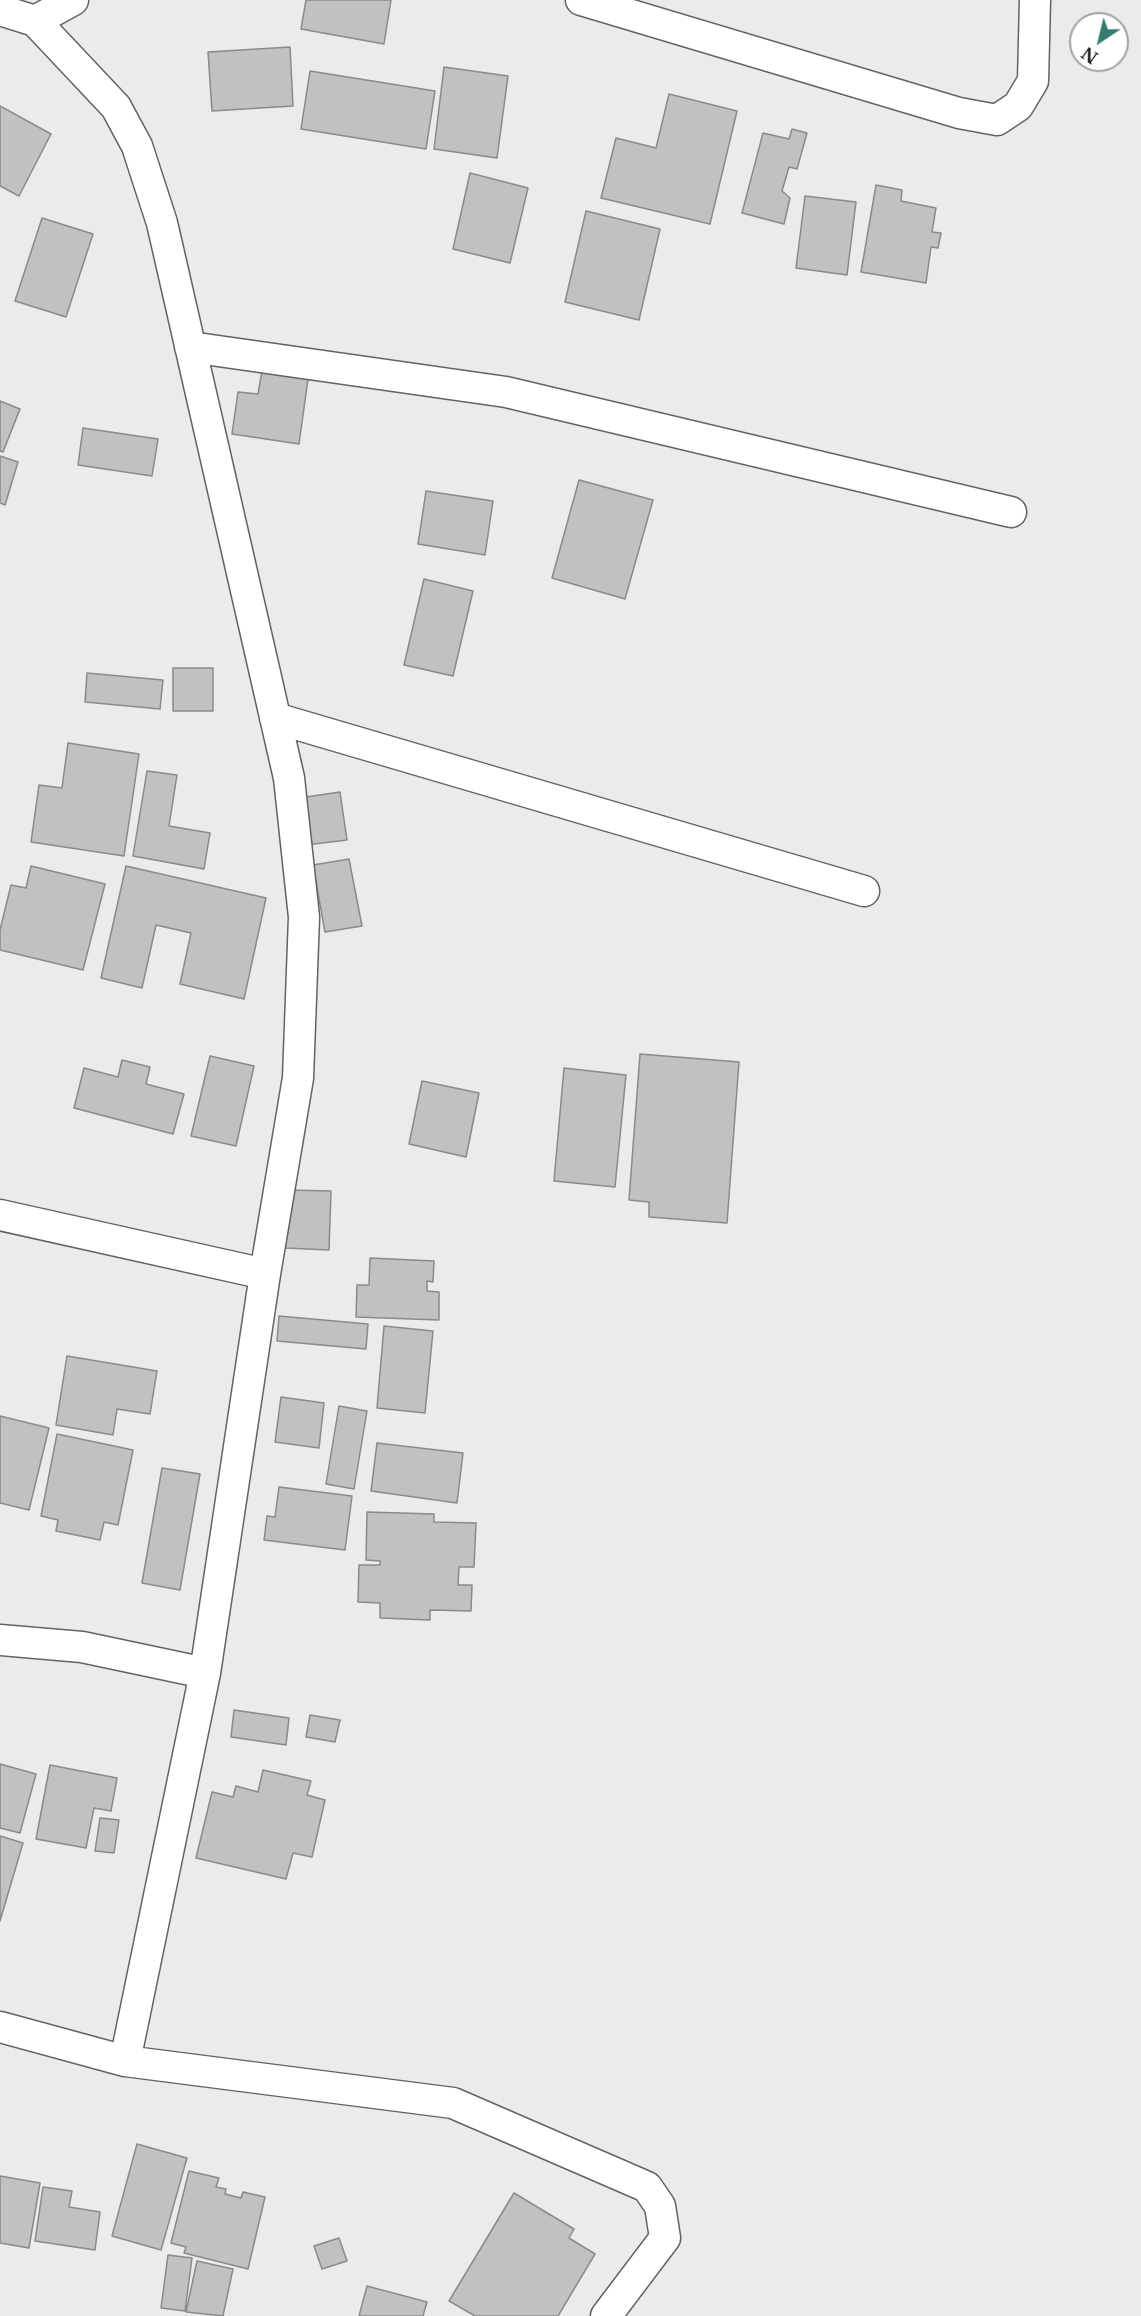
<!DOCTYPE html>
<style>
body{margin:0}
#map{position:relative;width:1141px;height:2316px;overflow:hidden;background:#ebebee;font-family:"Libre Baskerville",serif}
canvas{display:block}
.north{position:absolute;left:1069px;top:12px;width:60px;height:60px;box-sizing:border-box;background:#fff;border:2px solid #a2a2a3;border-radius:50%;rotate:215deg;font-size:16px;font-weight:700;line-height:24px;text-align:center;color:#171718}
.north::after{content:'';display:block;margin:auto;width:21px;height:27px;background:#357b72;clip-path:polygon(50% 0,100% 100%,50% 72%,0 100%)}
</style>
<div id="map">
<canvas width="1141" height="2316"></canvas>
<div class="north">N</div>
</div>
<script>
const c = document.querySelector('canvas').getContext('2d');
c.lineJoin = 'round';
function paint(path, color) { c.fillStyle = color; c.fill(path, 'evenodd'); }
function stroke(path, color, width, dash) { c.strokeStyle = color; c.lineWidth = width; c.lineCap = dash ? 'butt' : 'round'; c.setLineDash(dash || []); c.stroke(path); }
const building = new Path2D(`
 M 306,0 L 391,0 L 384,44 L 301,29 Z
 M 290,47 L 293,106 L 212,111 L 208,52 Z
 M 444,67 L 508,76 L 497,158 L 434,149 Z
 M 310,71 L 435,91 L 426,149 L 301,129 Z
 M 669,94 L 737,111 L 710,224 L 601,198 L 616,138 L 656,148 Z
 M 0,106 L 51,134 L 19,196 L 0,186 Z
 M 792,129 L 807,133 L 797,169 L 789,167 L 782,191 L 790,198 L 784,224 L 742,213 L 763,133 L 789,139 Z
 M 470,173 L 528,188 L 510,263 L 453,249 Z
 M 876,185 L 902,190 L 901,201 L 936,208 L 932,232 L 941,233 L 938,248 L 931,247 L 926,283 L 861,272 Z
 M 805,196 L 856,202 L 847,275 L 796,268 Z
 M 586,211 L 660,229 L 639,320 L 565,302 Z
 M 42,218 L 93,234 L 66,317 L 15,301 Z
 M 263,365 L 309,372 L 299,444 L 232,434 L 238,392 L 258,394 Z
 M 0,401 L 20,409 L 3,452 L 0,451 Z
 M 83,428 L 158,439 L 152,476 L 78,465 Z
 M 0,456 L 18,462 L 5,505 L 0,503 Z
 M 579,480 L 653,500 L 625,599 L 552,578 Z
 M 426,491 L 493,501 L 485,555 L 418,544 Z
 M 424,579 L 473,591 L 453,676 L 404,665 Z
 M 173,668 L 213,668 L 213,711 L 173,711 Z
 M 87,673 L 163,680 L 160,709 L 85,702 Z
 M 68,743 L 139,754 L 124,856 L 31,842 L 39,785 L 62,788 Z
 M 147,771 L 177,775 L 169,826 L 210,833 L 204,869 L 133,856 Z
 M 340,792 L 347,840 L 306,845 L 299,798 Z
 M 349,859 L 362,926 L 325,932 L 313,865 Z
 M 31,866 L 105,884 L 83,970 L 0,950 L 0,930 L 11,885 L 26,888 Z
 M 126,866 L 266,898 L 244,999 L 180,984 L 191,933 L 156,925 L 142,988 L 101,978 Z
 M 640,1054 L 739,1062 L 727,1223 L 649,1217 L 649,1202 L 629,1200 Z
 M 210,1056 L 254,1066 L 236,1146 L 191,1136 Z
 M 122,1060 L 150,1067 L 146,1084 L 184,1094 L 173,1134 L 74,1108 L 84,1068 L 118,1077 Z
 M 564,1068 L 626,1075 L 615,1187 L 554,1181 Z
 M 422,1081 L 479,1093 L 466,1157 L 409,1144 Z
 M 288,1190 L 331,1191 L 329,1250 L 285,1248 Z
 M 370,1258 L 434,1261 L 433,1282 L 427,1281 L 427,1291 L 439,1292 L 439,1320 L 356,1317 L 357,1285 L 369,1285 Z
 M 279,1316 L 368,1324 L 366,1349 L 277,1341 Z
 M 384,1326 L 433,1331 L 425,1413 L 377,1408 Z
 M 67,1356 L 157,1371 L 150,1414 L 117,1409 L 113,1435 L 56,1425 Z
 M 281,1397 L 324,1403 L 319,1448 L 275,1442 Z
 M 339,1406 L 367,1411 L 354,1489 L 326,1484 Z
 M 0,1416 L 49,1428 L 29,1510 L 0,1503 Z
 M 57,1434 L 133,1450 L 118,1525 L 104,1522 L 100,1540 L 56,1531 L 58,1520 L 41,1516 Z
 M 377,1443 L 463,1453 L 457,1503 L 371,1491 Z
 M 162,1468 L 200,1474 L 180,1590 L 142,1583 Z
 M 279,1487 L 352,1496 L 345,1550 L 264,1540 L 267,1516 L 275,1517 Z
 M 367,1512 L 434,1514 L 434,1522 L 476,1523 L 474,1567 L 459,1567 L 458,1585 L 472,1585 L 471,1611 L 430,1610 L 430,1620 L 380,1618 L 380,1603 L 358,1602 L 359,1565 L 380,1565 L 380,1561 L 366,1560 Z
 M 234,1710 L 289,1718 L 286,1745 L 231,1737 Z
 M 310,1715 L 340,1720 L 335,1742 L 306,1737 Z
 M 0,1764 L 36,1774 L 20,1833 L 0,1828 Z
 M 50,1765 L 117,1778 L 111,1811 L 94,1808 L 86,1848 L 36,1839 Z
 M 263,1770 L 311,1781 L 307,1795 L 325,1800 L 312,1857 L 293,1853 L 286,1879 L 196,1858 L 212,1792 L 233,1797 L 236,1786 L 258,1792 Z
 M 100,1818 L 119,1820 L 114,1853 L 95,1851 Z
 M 0,1836 L 23,1843 L 0,1921 Z
 M 137,2144 L 187,2158 L 161,2250 L 112,2236 Z
 M 189,2171 L 219,2178 L 216,2187 L 226,2189 L 225,2194 L 241,2198 L 243,2192 L 265,2197 L 248,2269 L 184,2253 L 186,2247 L 171,2243 Z
 M 0,2176 L 40,2183 L 29,2248 L 0,2243 Z
 M 43,2187 L 72,2191 L 69,2207 L 100,2212 L 95,2250 L 35,2241 Z
 M 514,2193 L 574,2229 L 569,2238 L 595,2254 L 558,2316 L 475,2316 L 449,2301 Z
 M 339,2238 L 347,2261 L 322,2269 L 314,2246 Z
 M 168,2255 L 192,2258 L 185,2311 L 161,2308 Z
 M 197,2261 L 233,2269 L 223,2316 L 186,2312 Z
 M 367,2286 L 427,2302 L 423,2316 L 359,2316 Z`);
paint(building, '#c1c1c4');
stroke(building, '#8a8a8d', 1.5);
const street = new Path2D(`
 M 581,0 L 959,113 L 997,120 L 1018,106 L 1033,81 L 1035,0
 M 0,10 L 35,21 L 116,107 L 137,146 L 162,223 L 289,778 L 304,917 L 298,1078 L 265,1274 L 205,1673 L 125,2061
 M 35,21 L 73,0
 M 190,347 L 506,392 L 1011,512
 M 275,718 L 864,891
 M 0,1215 L 265,1274
 M 0,1640 L 82,1647 L 205,1673
 M 0,2027 L 125,2061 L 453,2103 L 647,2187 L 660,2206 L 665,2238 L 606,2316`);
stroke(street, '#636365', 33);
stroke(street, '#fff', 30);
</script>
